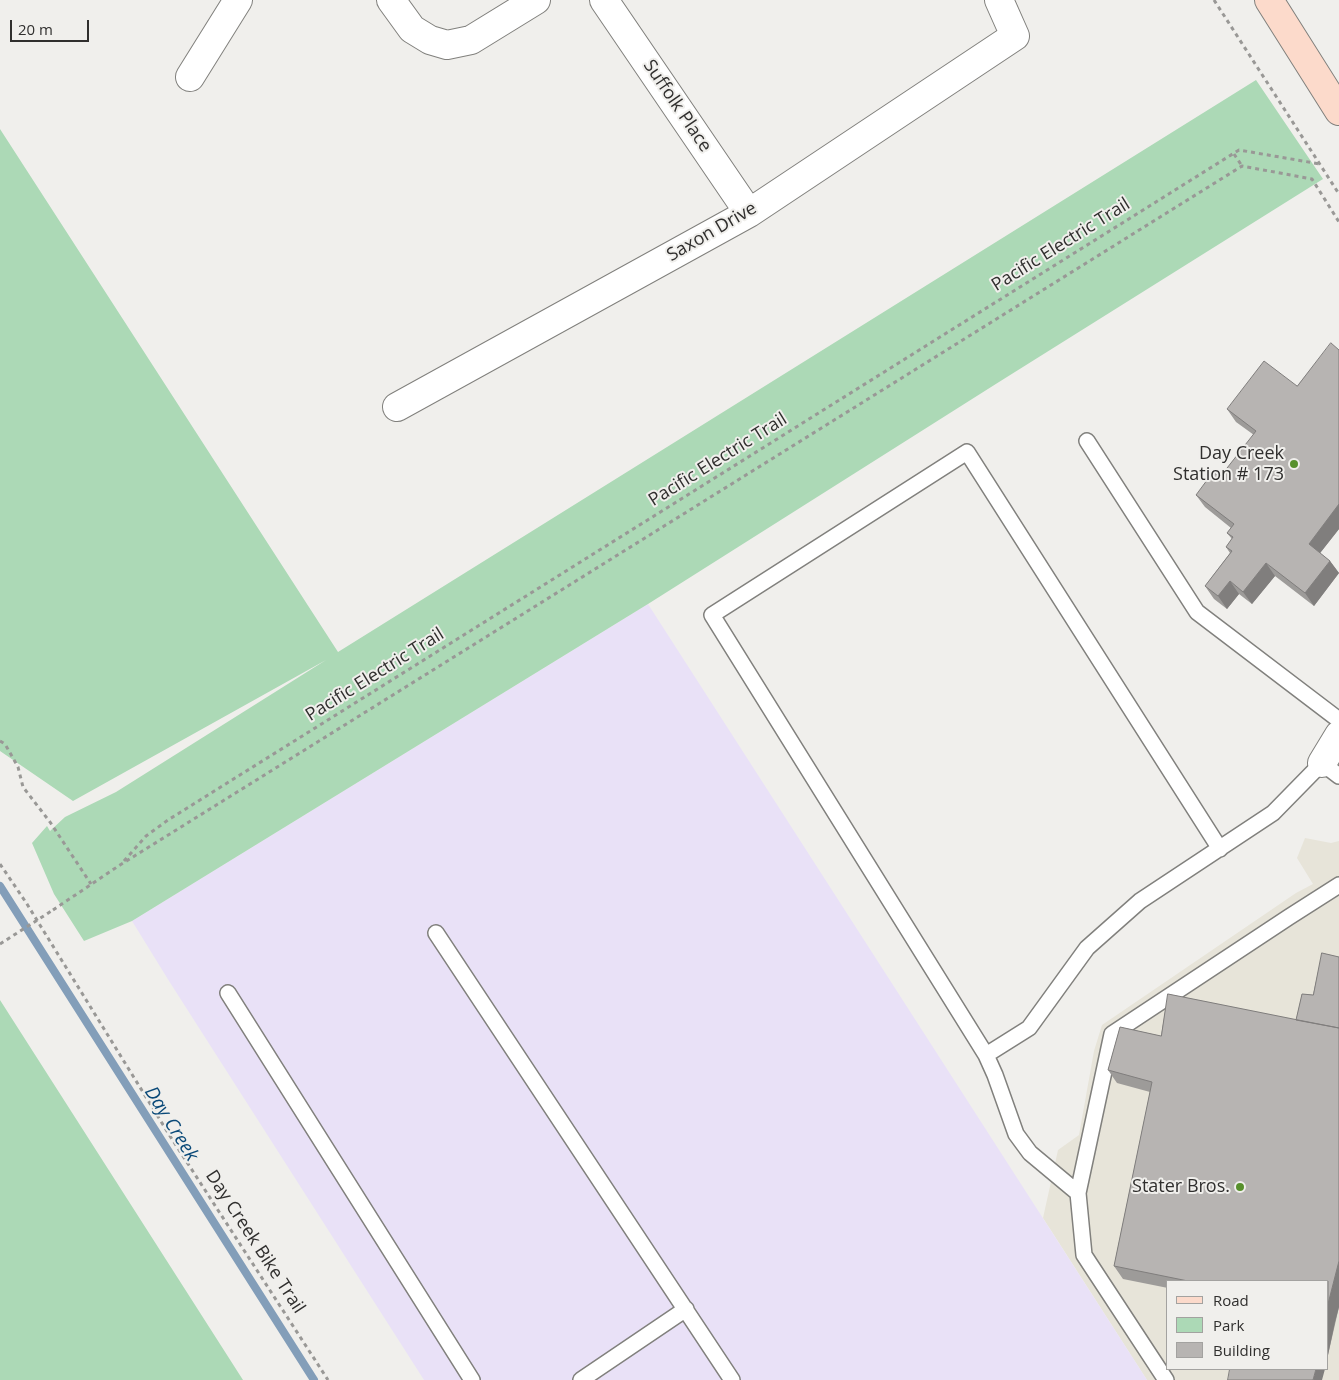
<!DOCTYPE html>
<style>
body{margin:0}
#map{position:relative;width:1339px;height:1380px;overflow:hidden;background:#f0efec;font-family:"Open Sans",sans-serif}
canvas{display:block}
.legend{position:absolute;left:1166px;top:1280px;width:162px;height:90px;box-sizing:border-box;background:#f0efec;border:1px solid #a3a2a0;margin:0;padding:6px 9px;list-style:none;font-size:15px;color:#302f2e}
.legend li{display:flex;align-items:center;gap:10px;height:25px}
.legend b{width:25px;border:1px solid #a3a2a0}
.scale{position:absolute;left:10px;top:20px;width:79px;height:22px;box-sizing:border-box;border:2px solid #302f2e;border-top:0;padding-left:6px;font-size:15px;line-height:18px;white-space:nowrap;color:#302f2e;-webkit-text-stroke:4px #f0efec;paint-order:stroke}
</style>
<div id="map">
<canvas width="1339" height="1380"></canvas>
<ul class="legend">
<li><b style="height:6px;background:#fcdacb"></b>Road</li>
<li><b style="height:14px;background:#acd9b6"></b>Park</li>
<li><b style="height:14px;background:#b7b4b2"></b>Building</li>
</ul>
<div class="scale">20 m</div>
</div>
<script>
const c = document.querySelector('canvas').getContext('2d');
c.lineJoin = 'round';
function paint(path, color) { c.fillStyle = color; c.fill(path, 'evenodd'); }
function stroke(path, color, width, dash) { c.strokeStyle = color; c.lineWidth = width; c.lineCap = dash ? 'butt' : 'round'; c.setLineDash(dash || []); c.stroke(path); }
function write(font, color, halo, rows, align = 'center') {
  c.font = font + ' "Open Sans",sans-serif'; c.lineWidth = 4; c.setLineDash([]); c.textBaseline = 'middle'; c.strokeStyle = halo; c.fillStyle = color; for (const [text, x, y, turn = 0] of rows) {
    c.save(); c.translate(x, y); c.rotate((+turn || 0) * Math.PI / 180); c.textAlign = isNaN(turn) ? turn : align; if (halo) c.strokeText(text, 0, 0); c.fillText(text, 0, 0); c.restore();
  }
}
paint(new Path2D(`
 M 1305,838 L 1331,843 L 1339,841 L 1339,1380 L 1147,1380 L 1043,1218 L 1058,1150 L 1079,1135 L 1094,1051 L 1102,1025 L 1296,893 L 1313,884 L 1297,858 ZM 1168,1281 L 1328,1281 L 1328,1369 L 1168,1369 Z`), '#e7e4d9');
paint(new Path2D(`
 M 648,604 L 1147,1380 L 424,1380 L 169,981 L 132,921 Z`), '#e9e1f7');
paint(new Path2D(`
 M 1256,80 L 1323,179 L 999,382 L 648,604 L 132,921 L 84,941 L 54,894 L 32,843 L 47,826 L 50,831 L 65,817 L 116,792 L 326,660 L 73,801 L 0,751 L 0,129 L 338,652 Z
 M 0,1000 L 243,1380 L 0,1380 Z`), '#acd9b6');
stroke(new Path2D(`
 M 0,886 L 314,1380`), '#839eb9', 8);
const lane = new Path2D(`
 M 1087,441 L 1197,612 L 1339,720
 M 436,933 L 732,1380
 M 228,993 L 472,1380
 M 986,1055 L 1029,1028 L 1087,948 L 1140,901 L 1273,813 L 1322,763 L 1339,776
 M 1078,1193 L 1030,1153 L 1016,1134 L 995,1075 L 986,1055 L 712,615 L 967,452 L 1220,849
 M 581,1380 L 686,1309
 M 1166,1380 L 1084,1255 L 1078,1193 L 1112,1034 L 1289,917 L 1339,885`);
const street = new Path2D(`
 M 391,0 L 412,29 L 430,40 L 447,45 L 471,40 L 536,0
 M 604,0 L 749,213
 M 190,77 L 238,0
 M 397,407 L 749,213 L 1015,36 L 999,0
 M 1322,763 L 1339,735`);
const secondary = new Path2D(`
 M 1269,0 L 1339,111`);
stroke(lane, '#81807d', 18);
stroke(street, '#81807d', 30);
stroke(secondary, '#81807d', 30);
stroke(new Path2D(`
 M 1214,0 L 1339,194
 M 1234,154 L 1242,166
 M 0,741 L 5,744 L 18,767 L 23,787 L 50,822 L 91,884
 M 124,861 L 146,836 L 168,820 L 1239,150 L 1320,164
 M 0,864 L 27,904 L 170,1136 L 328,1380
 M 53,910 L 120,865 L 1242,166 L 1312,179 L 1339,222`), '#999896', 3, [4, 4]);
stroke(lane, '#fff', 15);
stroke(street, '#fff', 28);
stroke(secondary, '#fcdacb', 28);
stroke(new Path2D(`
 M 0,944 L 53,910`), '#999896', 3, [4, 4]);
paint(new Path2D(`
 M 1339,350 L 1339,529 L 1320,553 L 1330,561 L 1339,573 L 1314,606 L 1275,576 L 1252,604 L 1239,594 L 1227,609 L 1214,599 L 1205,586 L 1230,553 L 1226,547 L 1232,539 L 1227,533 L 1231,528 L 1205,507 L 1196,495 L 1220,477 L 1254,435 L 1236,422 L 1227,409 L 1297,386 Z
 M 1322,953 L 1339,957 L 1339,1307 L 1328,1355 L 1328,1281 L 1168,1281 L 1168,1288 L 1123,1279 L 1114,1266 L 1150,1092 L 1117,1083 L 1108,1070 L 1120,1027 L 1161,1036 L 1168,994 L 1296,1020 L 1302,994 L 1313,995 Z`), '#9d9b99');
paint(new Path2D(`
 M 1339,504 L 1339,529 L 1317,557 L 1309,544 Z
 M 1330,561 L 1339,573 L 1314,606 L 1305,593 Z
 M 1266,563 L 1275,576 L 1252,604 L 1243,592 Z
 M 1230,581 L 1239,594 L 1227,609 L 1218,596 Z
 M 1339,1261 L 1339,1307 L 1335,1322 L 1328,1312 L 1328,1304 Z
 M 1328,1312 L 1335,1322 L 1328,1355 Z
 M 1316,1369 L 1325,1369 L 1322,1380 L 1313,1380 Z`), '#807e7d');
const building = new Path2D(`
 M 1331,343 L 1339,350 L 1339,504 L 1309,544 L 1330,561 L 1305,593 L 1266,563 L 1243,592 L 1230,581 L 1218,596 L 1205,586 L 1232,551 L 1226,547 L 1233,537 L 1227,533 L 1234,524 L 1196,495 L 1213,472 L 1220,477 L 1256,431 L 1227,409 L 1264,361 L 1297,386 Z
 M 1322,953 L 1339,957 L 1339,1028 L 1296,1020 L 1302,994 L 1313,995 Z
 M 1168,994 L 1293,1019 L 1339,1028 L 1339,1261 L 1328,1304 L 1328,1281 L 1188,1281 L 1114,1266 L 1152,1082 L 1108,1070 L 1120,1027 L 1161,1036 Z
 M 1230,1369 L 1316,1369 L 1313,1380 L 1228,1380 Z`);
paint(building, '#b7b4b2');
stroke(building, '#807e7d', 1);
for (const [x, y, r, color] of [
 [1294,464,5,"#57902c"],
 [1240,1187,5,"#57902c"]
]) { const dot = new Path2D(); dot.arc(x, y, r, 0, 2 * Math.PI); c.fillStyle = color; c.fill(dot); stroke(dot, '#f0efec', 2); }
write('18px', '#302f2e', '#f0efec', [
 ["Suffolk Place",677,106,56],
 ["Saxon Drive",712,232,-30],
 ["Pacific Electric Trail",1061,245,-32],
 ["Pacific Electric Trail",718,460,-32],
 ["Pacific Electric Trail",375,675,-32],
 ["Day Creek Bike Trail",255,1242,57]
]);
write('18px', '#302f2e', '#f0efec', [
 ["Day Creek",1284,454],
 ["Station # 173",1284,475],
 ["Stater Bros.",1230,1187]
], 'right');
write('italic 19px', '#0a4978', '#f0efec', [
 ["Day Creek",171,1124,58]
]);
</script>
